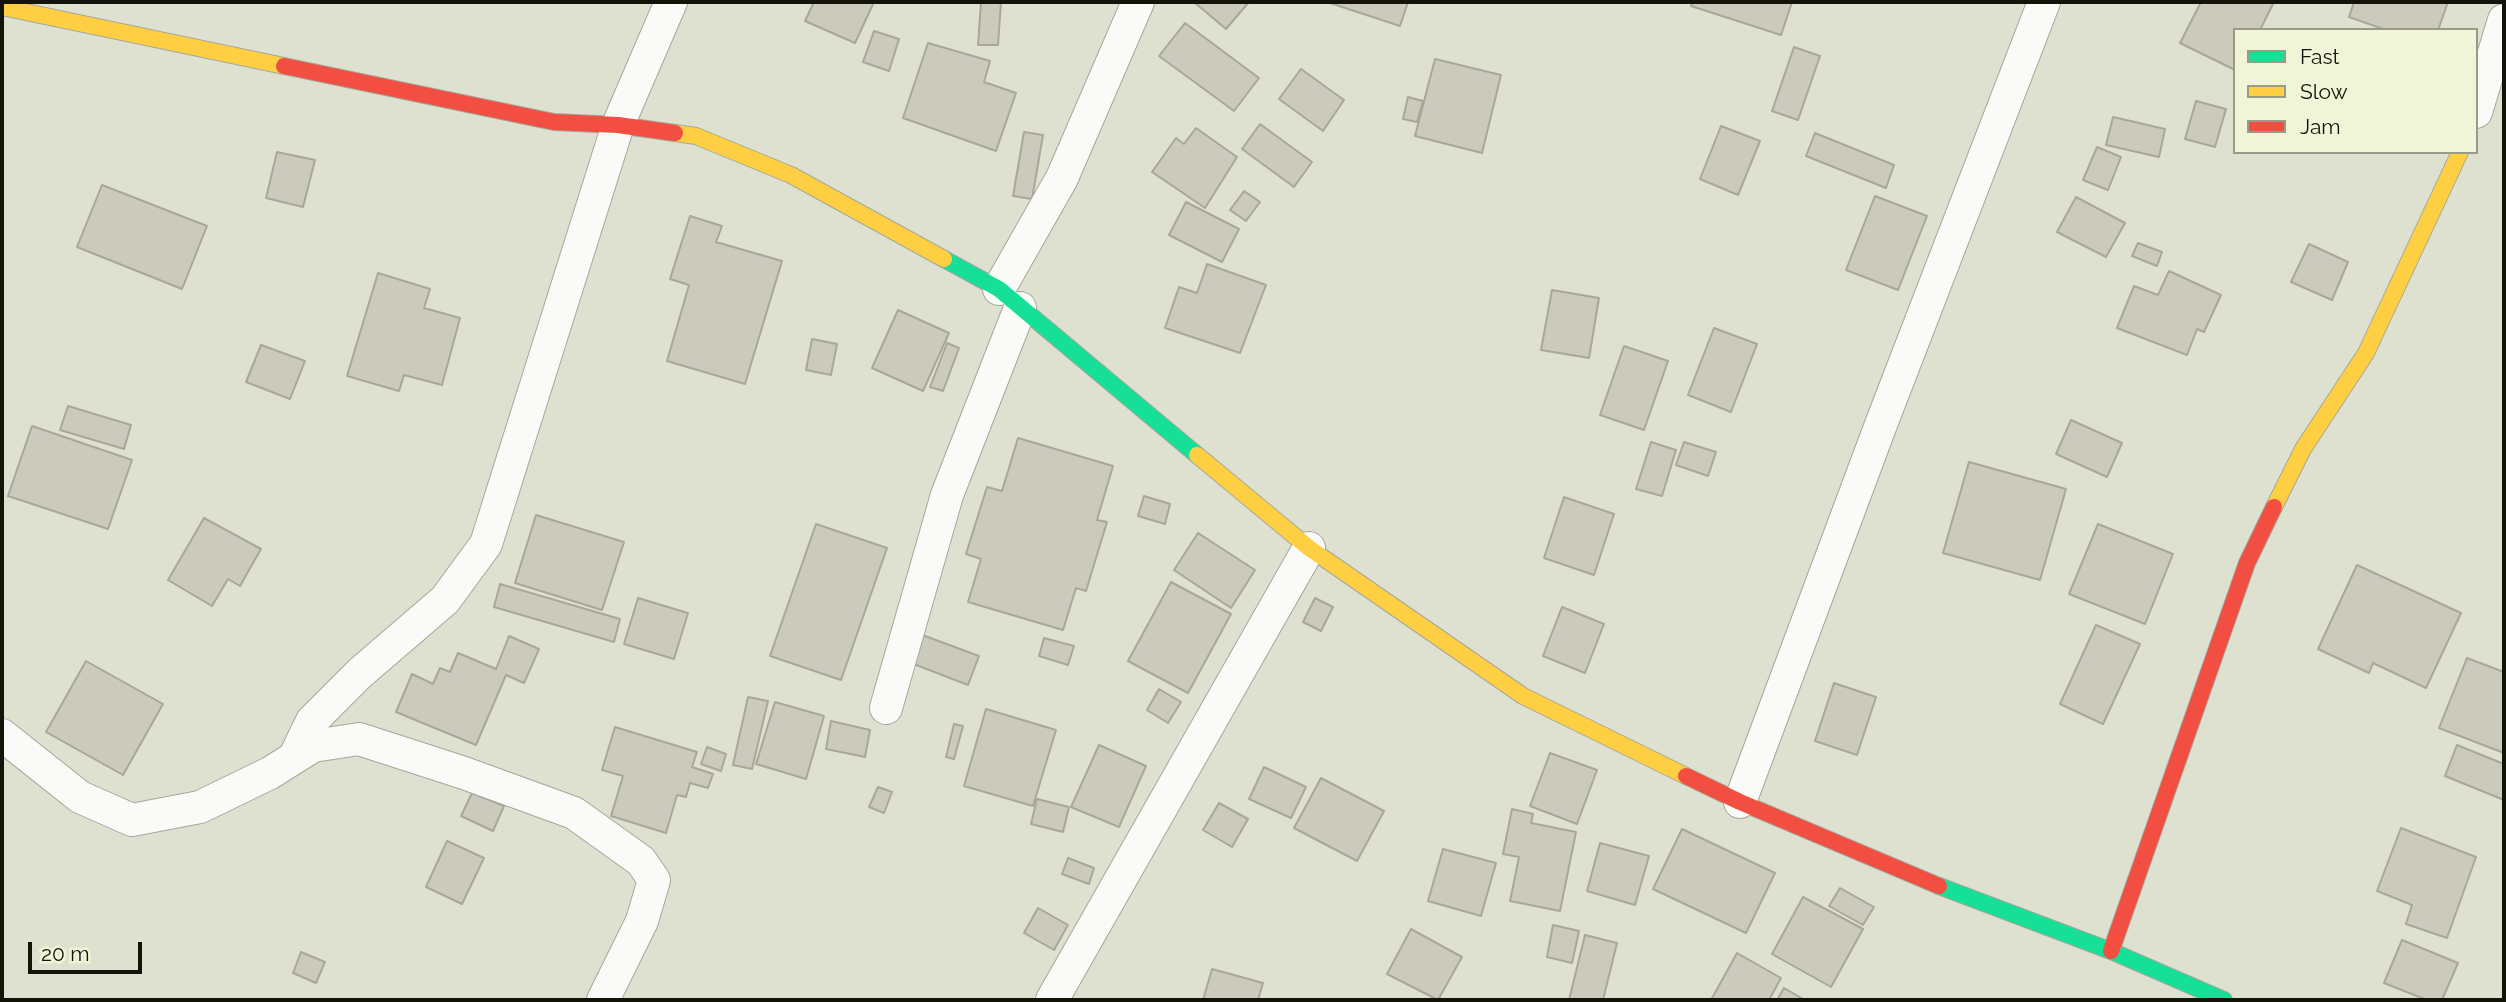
<!DOCTYPE html>
<style>
body{margin:0}
#map{position:relative;width:2506px;height:1002px;overflow:hidden;background:#dfe1d0;font-family:Raleway,sans-serif}
canvas{display:block}
.frame{position:absolute;inset:0;border:4px solid #121309;pointer-events:none}
.legend{position:absolute;left:2233px;top:28px;width:245px;height:126px;box-sizing:border-box;background:#f1f5d7;border:2px solid #989b85;margin:0;padding:9px 12px;list-style:none;font-size:21px;color:#121309}
.legend li{display:flex;align-items:center;gap:14px;height:35px}
.legend b{width:35px;border:2px solid #989b85}
.scale{position:absolute;left:28px;top:942px;width:114px;height:32px;box-sizing:border-box;border:4px solid #121309;border-top:0;padding-left:9px;font-size:21px;line-height:24px;white-space:nowrap;color:#121309;-webkit-text-stroke:5px #f1f5d7;paint-order:stroke}
</style>
<div id="map">
<canvas width="2506" height="1002"></canvas>
<div class="frame"></div>
<ul class="legend">
<li><b style="height:9px;background:#16e098"></b>Fast</li>
<li><b style="height:9px;background:#ffcf43"></b>Slow</li>
<li><b style="height:9px;background:#f24e42"></b>Jam</li>
</ul>
<div class="scale">20 m</div>
</div>
<script>
const c = document.querySelector('canvas').getContext('2d');
c.lineJoin = 'round';
function paint(path, color) { c.fillStyle = color; c.fill(path, 'evenodd'); }
function stroke(path, color, width, dash) { c.strokeStyle = color; c.lineWidth = width; c.lineCap = dash ? 'butt' : 'round'; c.setLineDash(dash || []); c.stroke(path); }
const building = new Path2D(`
 M 814,2 L 874,2 L 855,43 L 805,21 Z
 M 981,2 L 1001,2 L 998,45 L 978,45 Z
 M 1194,2 L 1249,2 L 1226,29 Z
 M 1327,2 L 1408,2 L 1400,26 Z
 M 1693,2 L 1792,2 L 1781,35 L 1691,6 Z
 M 2201,2 L 2268,2 L 2273,4 L 2260,30 L 2235,30 L 2235,70 L 2180,43 Z
 M 2354,2 L 2448,2 L 2438,30 L 2386,30 L 2349,17 Z
 M 1185,23 L 1259,78 L 1234,111 L 1159,56 Z
 M 874,31 L 899,39 L 889,71 L 863,62 Z
 M 928,43 L 990,61 L 984,82 L 1016,93 L 996,151 L 903,118 Z
 M 1794,47 L 1820,56 L 1798,120 L 1772,111 Z
 M 1435,59 L 1501,75 L 1482,153 L 1415,136 Z
 M 1301,69 L 1344,100 L 1323,131 L 1279,99 Z
 M 1408,97 L 1423,101 L 1417,122 L 1403,119 Z
 M 2196,101 L 2226,109 L 2215,147 L 2185,139 Z
 M 2113,117 L 2165,129 L 2159,157 L 2106,145 Z
 M 1260,124 L 1312,162 L 1294,187 L 1242,149 Z
 M 1721,126 L 1760,141 L 1738,195 L 1700,179 Z
 M 1196,128 L 1237,157 L 1205,208 L 1152,172 L 1176,138 L 1184,144 Z
 M 1024,132 L 1043,135 L 1032,199 L 1013,196 Z
 M 1815,133 L 1894,165 L 1886,188 L 1806,156 Z
 M 2097,147 L 2121,157 L 2108,190 L 2083,180 Z
 M 277,152 L 315,160 L 303,207 L 266,198 Z
 M 102,185 L 207,226 L 182,289 L 77,247 Z
 M 1244,191 L 1260,202 L 1246,221 L 1230,210 Z
 M 1875,196 L 1927,216 L 1898,290 L 1846,270 Z
 M 2076,197 L 2125,223 L 2106,257 L 2057,232 Z
 M 1186,202 L 1239,229 L 1222,262 L 1169,235 Z
 M 690,216 L 722,226 L 716,242 L 782,261 L 745,384 L 667,361 L 689,285 L 670,279 Z
 M 2138,243 L 2162,252 L 2157,266 L 2132,256 Z
 M 2309,244 L 2348,262 L 2332,300 L 2291,282 Z
 M 1207,264 L 1266,285 L 1240,353 L 1165,328 L 1179,287 L 1197,293 Z
 M 2169,271 L 2221,295 L 2204,332 L 2197,329 L 2187,355 L 2117,328 L 2134,286 L 2158,295 Z
 M 378,273 L 430,289 L 424,308 L 460,318 L 442,385 L 404,375 L 399,391 L 347,376 Z
 M 1552,290 L 1599,298 L 1589,358 L 1541,350 Z
 M 898,310 L 949,333 L 923,391 L 872,368 Z
 M 1714,328 L 1757,344 L 1731,412 L 1688,395 Z
 M 812,339 L 837,344 L 831,375 L 806,370 Z
 M 947,343 L 959,348 L 943,391 L 930,387 Z
 M 261,345 L 305,361 L 290,399 L 246,382 Z
 M 1624,346 L 1668,361 L 1644,430 L 1600,415 Z
 M 68,406 L 131,425 L 124,449 L 60,430 Z
 M 2071,420 L 2122,443 L 2107,477 L 2056,454 Z
 M 32,426 L 132,460 L 108,529 L 8,496 Z
 M 1018,438 L 1113,466 L 1097,520 L 1107,522 L 1086,591 L 1076,588 L 1063,630 L 968,602 L 981,559 L 966,554 L 987,487 L 1002,491 Z
 M 1651,442 L 1676,450 L 1662,496 L 1636,489 Z
 M 1684,442 L 1716,452 L 1708,476 L 1676,465 Z
 M 1969,462 L 2066,489 L 2040,580 L 1943,553 Z
 M 1144,496 L 1170,504 L 1165,524 L 1138,516 Z
 M 1564,497 L 1614,514 L 1594,575 L 1544,558 Z
 M 536,515 L 624,542 L 602,610 L 515,583 Z
 M 204,518 L 261,549 L 240,586 L 228,579 L 212,606 L 168,580 Z
 M 816,524 L 887,548 L 841,680 L 770,656 Z
 M 2098,524 L 2173,554 L 2145,624 L 2069,594 Z
 M 1198,533 L 1255,570 L 1231,608 L 1174,570 Z
 M 2357,565 L 2461,613 L 2426,688 L 2373,663 L 2369,673 L 2318,649 Z
 M 1171,582 L 1231,614 L 1188,693 L 1128,661 Z
 M 500,584 L 620,619 L 614,642 L 494,607 Z
 M 638,598 L 688,613 L 674,659 L 624,644 Z
 M 1315,598 L 1333,607 L 1321,631 L 1303,622 Z
 M 1562,607 L 1604,624 L 1585,673 L 1543,656 Z
 M 2096,625 L 2140,644 L 2103,724 L 2060,704 Z
 M 917,633 L 979,656 L 968,685 L 906,661 Z
 M 509,636 L 539,649 L 524,683 L 506,675 L 476,745 L 396,712 L 412,674 L 433,684 L 440,668 L 450,672 L 458,653 L 496,669 Z
 M 1044,638 L 1074,646 L 1068,665 L 1039,656 Z
 M 2467,658 L 2504,672 L 2504,753 L 2439,728 Z
 M 86,661 L 163,704 L 123,775 L 46,732 Z
 M 1834,683 L 1876,697 L 1857,755 L 1815,741 Z
 M 1159,689 L 1181,702 L 1168,723 L 1147,710 Z
 M 748,697 L 768,701 L 752,769 L 733,765 Z
 M 775,702 L 824,716 L 806,779 L 756,764 Z
 M 986,709 L 1056,730 L 1033,806 L 964,786 Z
 M 831,721 L 870,730 L 865,757 L 826,749 Z
 M 954,724 L 963,726 L 954,759 L 946,757 Z
 M 615,727 L 697,752 L 692,767 L 713,774 L 708,788 L 690,783 L 686,797 L 677,795 L 666,833 L 611,816 L 623,776 L 602,770 Z
 M 1099,745 L 1146,766 L 1119,827 L 1071,807 Z
 M 2457,745 L 2504,764 L 2504,800 L 2445,776 Z
 M 707,747 L 726,754 L 721,771 L 701,764 Z
 M 1550,753 L 1597,770 L 1577,824 L 1530,806 Z
 M 1264,767 L 1306,787 L 1291,818 L 1249,799 Z
 M 1321,778 L 1384,811 L 1357,861 L 1294,828 Z
 M 878,787 L 892,792 L 884,813 L 869,807 Z
 M 472,793 L 504,806 L 493,831 L 461,816 Z
 M 1037,799 L 1069,807 L 1063,832 L 1031,824 Z
 M 1219,803 L 1248,819 L 1232,847 L 1203,830 Z
 M 1512,809 L 1533,814 L 1531,823 L 1576,832 L 1560,911 L 1510,901 L 1519,857 L 1503,854 Z
 M 2401,828 L 2476,857 L 2447,938 L 2406,924 L 2412,905 L 2377,891 Z
 M 1682,829 L 1775,873 L 1746,933 L 1653,889 Z
 M 447,841 L 484,858 L 462,904 L 426,887 Z
 M 1600,843 L 1649,856 L 1635,905 L 1587,891 Z
 M 1443,849 L 1496,863 L 1481,916 L 1428,901 Z
 M 1068,858 L 1094,868 L 1089,884 L 1062,874 Z
 M 1840,888 L 1874,907 L 1863,925 L 1829,906 Z
 M 1803,897 L 1863,929 L 1831,987 L 1772,954 Z
 M 1038,908 L 1068,925 L 1054,950 L 1024,933 Z
 M 1553,925 L 1579,931 L 1572,963 L 1547,957 Z
 M 1411,929 L 1462,957 L 1438,1000 L 1387,974 Z
 M 1585,935 L 1617,943 L 1603,1000 L 1569,1000 Z
 M 2402,940 L 2458,963 L 2442,1000 L 2427,1000 L 2384,983 Z
 M 301,952 L 325,962 L 316,983 L 293,973 Z
 M 1737,953 L 1781,978 L 1769,1000 L 1711,1000 Z
 M 1212,969 L 1263,983 L 1258,1000 L 1203,1000 Z
 M 1784,988 L 1805,1000 L 1777,1000 Z`);
paint(building, '#cccabd');
stroke(building, '#a9a79a', 2);
const street = new Path2D(`
 M 2476,112 L 2504,20
 M 999,289 L 1062,178 L 1138,2
 M 886,708 L 947,495 L 1020,308
 M 2,735 L 80,797 L 132,820 L 200,807 L 270,773 L 313,746 L 359,739 L 464,773 L 574,813 L 641,861 L 654,880 L 642,921 L 603,1000
 M 294,758 L 312,721 L 360,673 L 445,600 L 486,544 L 618,125 L 671,2
 M 1740,802 L 1880,427 L 2044,2
 M 1052,1000 L 1309,548`);
const fast = new Path2D(`
 M 944,259 L 999,289 L 1197,455
 M 1939,886 L 2111,951 L 2224,1000`);
const slow = new Path2D(`
 M 2,7 L 284,66
 M 675,133 L 696,136 L 791,175 L 944,259
 M 1197,455 L 1309,548 L 1523,696 L 1686,776
 M 2274,507 L 2303,449 L 2366,353 L 2460,152`);
const jam = new Path2D(`
 M 284,66 L 554,122 L 618,125 L 675,133
 M 1686,776 L 1740,802 L 1939,886
 M 2111,951 L 2247,563 L 2274,507`);
stroke(street, '#a5a79a', 34);
stroke(fast, '#a5a79a', 18);
stroke(slow, '#a5a79a', 18);
stroke(jam, '#a5a79a', 18);
stroke(street, '#fafaf8', 32);
stroke(fast, '#16e098', 16);
stroke(slow, '#ffcf43', 16);
stroke(jam, '#f24e42', 16);
</script>
